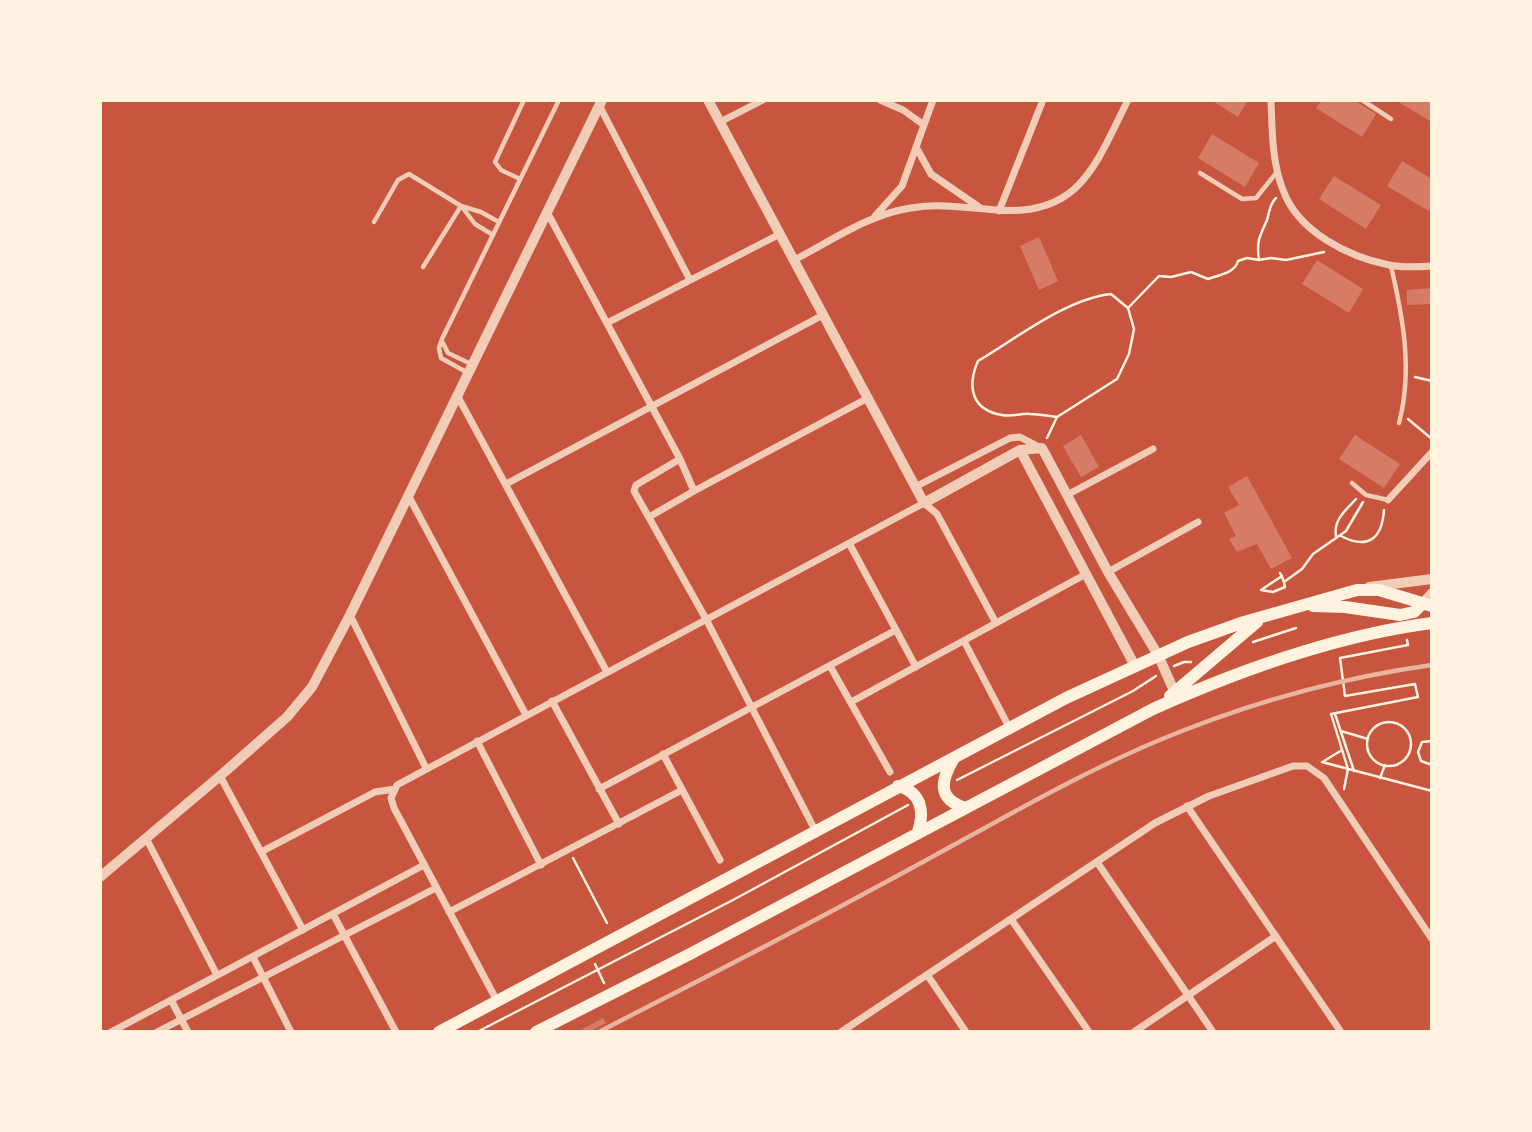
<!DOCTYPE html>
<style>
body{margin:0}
#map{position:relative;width:1532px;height:1132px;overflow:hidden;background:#c8553d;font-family:Rubik,sans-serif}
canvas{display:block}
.frame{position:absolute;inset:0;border:102px solid #fff3e0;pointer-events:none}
</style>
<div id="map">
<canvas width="1532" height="1132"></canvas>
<div class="frame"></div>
</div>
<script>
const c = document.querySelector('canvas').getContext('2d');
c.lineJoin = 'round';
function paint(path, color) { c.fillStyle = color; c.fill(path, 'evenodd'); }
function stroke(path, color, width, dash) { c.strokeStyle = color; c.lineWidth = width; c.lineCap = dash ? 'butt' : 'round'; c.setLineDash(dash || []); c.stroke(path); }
paint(new Path2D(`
 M 1211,100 L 1248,100 L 1238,117 Z
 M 1322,100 L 1354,100 L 1376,114 L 1362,137 L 1316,108 Z
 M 1395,100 L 1432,100 L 1432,117 L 1430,121 Z
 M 1212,134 L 1259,163 L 1245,187 L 1198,158 Z
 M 1402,161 L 1432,179 L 1432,213 L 1387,186 Z
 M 1334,176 L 1381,205 L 1366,229 L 1319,199 Z
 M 1039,237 L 1058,281 L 1039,290 L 1020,246 Z
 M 1317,260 L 1363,289 L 1349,313 L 1302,284 Z
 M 1432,288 L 1432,304 L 1407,305 L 1407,290 Z
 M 1081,435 L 1099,467 L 1081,477 L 1063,446 Z
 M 1355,435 L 1400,464 L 1384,488 L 1339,459 Z
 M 1247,476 L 1292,558 L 1271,569 L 1257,544 L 1237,552 L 1229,539 L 1236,536 L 1224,513 L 1239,505 L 1228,487 Z
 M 603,1018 L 606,1023 L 589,1032 L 577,1032 Z`), '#d67c66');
stroke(new Path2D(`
 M 1276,198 C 1269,205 1270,211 1267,220 C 1260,236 1256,241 1259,260 L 1271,258 L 1286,260 L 1324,252
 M 1128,308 L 1159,276 L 1171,277 L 1191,272 L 1208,279 C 1219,275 1235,273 1238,261 L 1247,258 L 1259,260
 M 1415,377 L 1432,381
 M 1408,419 L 1432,439
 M 1047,438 L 1057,417 L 1117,379 L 1129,354 L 1134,329 L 1128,308 L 1111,294 C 1066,299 1017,338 978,361 C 967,386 971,410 1002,415 C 1012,417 1021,413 1030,414 C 1039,414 1048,416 1057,417
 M 1341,536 C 1368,550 1382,539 1384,510
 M 1336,537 C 1333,520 1345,511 1356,499
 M 1280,573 C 1283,577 1284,582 1285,587 L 1273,592 L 1261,590 L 1282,576
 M 1284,582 L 1302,569 L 1313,554 L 1346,531 L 1363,502
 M 1253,642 L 1296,628
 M 1174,666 L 1184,662 L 1191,662
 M 1335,714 L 1354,771
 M1367 744a22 22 0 1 1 44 0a22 22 0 1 1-44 0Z
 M 1341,731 L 1368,739
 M 1432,741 L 1422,742 L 1418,752 L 1421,761 L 1432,765
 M 1324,761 L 1342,750
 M 1322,762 L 1432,791
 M 1380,778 L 1385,765
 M 957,780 L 1133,691 L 1156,676
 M 1344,789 L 1348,769 L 1331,714 L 1418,697 L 1415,684 L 1345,696 L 1340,658 L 1408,645 L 1407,640
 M 573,858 L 607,923
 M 595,964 L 604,983
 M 477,1032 L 733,900 L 908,805`), '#fff3e0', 2.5);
stroke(new Path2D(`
 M 1362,100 L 1391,119
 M 1200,173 L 1242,199 L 1256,198 L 1277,172
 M 520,179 L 501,170 L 495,162 L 524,100
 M 462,207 L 475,224 L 493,235
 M 374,222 L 398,180 L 409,174 L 461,206 L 481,212 L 499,222
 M 1391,266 C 1403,318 1413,370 1399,423
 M 423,267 L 461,206
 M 443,343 L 448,353 L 471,364
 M 468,373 L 441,358 L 439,348 L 442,339 L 559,100
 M 1352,483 L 1366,495 L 1388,500`), '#f1ccb7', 4.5);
stroke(new Path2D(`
 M 880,100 L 903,110 L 924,125
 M 1271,100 C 1272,129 1272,163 1283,190 C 1298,232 1349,257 1389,265 C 1403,268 1418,267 1432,266
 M 599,105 L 690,280
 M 720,122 L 763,100
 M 916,147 L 931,174 L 979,207
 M 999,211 L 1043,100
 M 547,212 L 680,459
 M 875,216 L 902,186 L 933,100
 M 794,260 C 831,241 869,214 911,208 C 940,203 968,208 997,210 C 1081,217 1096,163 1128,100
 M 607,323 L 780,234
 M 457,395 L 607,672
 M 506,484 L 823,315
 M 915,487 L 1010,438 L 1020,437 L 1041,448
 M 694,491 L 868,398
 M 408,495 L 526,715
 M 1067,495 L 1153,449
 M 1388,500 L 1432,452
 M 649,517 L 694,491 L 680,459 L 636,485 L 634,491 L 706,619 L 815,830
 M 849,543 L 916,667
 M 1108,572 L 1198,522
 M 350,615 L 426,768
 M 964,641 L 1010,729
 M 830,666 L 890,772
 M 552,701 L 619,824
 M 851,702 L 1086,574
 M 477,741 L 541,865
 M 663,754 L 720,860
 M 220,776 L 303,930
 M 599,789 L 896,630
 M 1187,806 L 1341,1032
 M 146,838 L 217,975
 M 261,852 L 375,792 L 395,789
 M 1097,862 L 1213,1032
 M 449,912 L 682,790
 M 333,914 L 396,1032
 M 1011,919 L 1089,1032
 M 253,957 L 291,1032
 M 928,976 L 966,1032
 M 171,1000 L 188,1032
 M 497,1001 L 394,808 L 391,798 L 397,785 L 924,503 L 937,514 L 996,623
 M 111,1032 L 424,865
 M 157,1032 L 436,888
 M 841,1032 L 1155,823 L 1209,796 L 1293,766 L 1307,766 L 1324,778 L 1432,939
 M 1134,1032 L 1276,936`), '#f1ccb7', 7);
stroke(new Path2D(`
 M 708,100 L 924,503 L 1020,450 L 1042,448 L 1108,572 L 1158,655 L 1175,693
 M 1020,450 L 1135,666
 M 1369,587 L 1432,579
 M 1423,603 L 1432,593
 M 100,877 L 220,776 L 287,717 L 312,687 L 350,615 L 602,100`), '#f1ccb7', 10);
stroke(new Path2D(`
 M 1313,606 L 1345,607 L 1400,615 L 1414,612 L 1423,603
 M 1170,696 L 1257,622
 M 954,758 C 941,780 936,799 966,808
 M 898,786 C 921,792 925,811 918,832
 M 439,1032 L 1066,698 L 1188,642 L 1244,622 L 1357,590 L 1379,590 L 1432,606
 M 536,1032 L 690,954 L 1153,709 C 1240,670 1338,635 1432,623`), '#fff3e0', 12);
stroke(new Path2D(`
 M 599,1032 C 690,985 781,939 871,890 C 974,836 1074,773 1182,731 C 1263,699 1346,677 1432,665`), '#e9b49f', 4.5);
</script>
